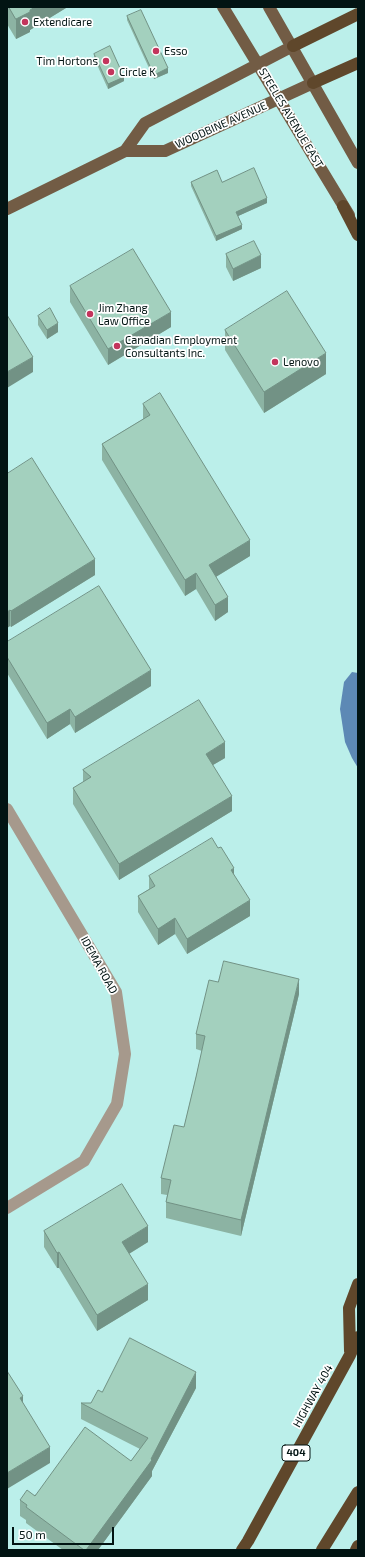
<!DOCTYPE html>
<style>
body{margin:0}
#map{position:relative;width:365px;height:1557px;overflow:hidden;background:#bbefea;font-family:"Exo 2",sans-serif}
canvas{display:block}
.frame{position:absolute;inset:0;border:8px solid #021413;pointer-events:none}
.scale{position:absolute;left:12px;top:1527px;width:102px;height:18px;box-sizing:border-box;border:2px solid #021413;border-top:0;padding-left:5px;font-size:12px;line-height:14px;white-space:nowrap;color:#021413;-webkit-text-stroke:3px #fff;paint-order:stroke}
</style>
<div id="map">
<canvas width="365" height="1557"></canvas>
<div class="frame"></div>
<div class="scale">50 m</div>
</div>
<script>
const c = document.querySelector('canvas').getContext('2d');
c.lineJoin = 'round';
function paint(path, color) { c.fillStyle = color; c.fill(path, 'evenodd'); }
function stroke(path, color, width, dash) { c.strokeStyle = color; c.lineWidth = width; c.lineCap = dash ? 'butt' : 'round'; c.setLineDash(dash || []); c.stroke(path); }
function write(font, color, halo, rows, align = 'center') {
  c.font = font + ' "Exo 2",sans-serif'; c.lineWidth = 3.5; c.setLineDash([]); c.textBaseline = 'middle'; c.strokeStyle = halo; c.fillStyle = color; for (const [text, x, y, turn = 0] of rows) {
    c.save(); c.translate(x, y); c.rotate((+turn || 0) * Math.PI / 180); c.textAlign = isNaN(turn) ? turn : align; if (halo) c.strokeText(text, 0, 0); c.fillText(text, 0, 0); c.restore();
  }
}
paint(new Path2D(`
 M 352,672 L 358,673 L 358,768 L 352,758 L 345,742 L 340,709 L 344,682 Z`), '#5d89b5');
stroke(new Path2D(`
 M 7,809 L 116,992 L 125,1054 L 117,1104 L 84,1161 L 7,1208`), '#a6998c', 12);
stroke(new Path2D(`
 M 223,7 L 349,215
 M 269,7 L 358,163
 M 125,151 L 145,123 L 293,46
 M 7,209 L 125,151 L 165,151 L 313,83`), '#725c45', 12);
stroke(new Path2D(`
 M 293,46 L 358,14
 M 313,83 L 358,63
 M 343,206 L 358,235
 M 350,1351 L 349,1308 L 358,1284
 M 242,1550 L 248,1541 L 350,1355 L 358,1337
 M 322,1550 L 358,1492
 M 356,1550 L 358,1546`), '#5f472b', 12);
paint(new Path2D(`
 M 7,7 L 66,7 L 66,8 L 30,30 L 30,32 L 16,39 L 7,24 Z
 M 127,16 L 168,73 L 154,79 L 127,20 Z
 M 94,54 L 124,81 L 108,89 L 94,58 Z
 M 191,182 L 222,182 L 267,203 L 238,216 L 242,229 L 216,241 L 191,186 Z
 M 226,254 L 261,268 L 233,281 L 226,267 Z
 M 70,286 L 171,327 L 108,365 L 70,302 Z
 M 38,316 L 58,332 L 47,339 L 38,325 Z
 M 225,330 L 326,374 L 264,413 L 225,350 Z
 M 143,404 L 250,556 L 216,577 L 228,612 L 215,621 L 196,589 L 185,596 L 102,460 L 102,444 L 143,419 Z
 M 7,474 L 95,575 L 11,627 L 10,626 L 7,628 Z
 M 7,642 L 151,686 L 75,733 L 70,724 L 47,739 L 7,673 Z
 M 225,758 L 213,765 L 232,811 L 119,880 L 73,804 L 73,788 L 83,782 L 83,770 Z
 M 234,875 L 250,916 L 187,954 L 175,934 L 158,945 L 138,912 L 138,896 L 149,889 L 149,876 Z
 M 218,982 L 299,994 L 241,1236 L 166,1218 L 166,1202 L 167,1195 L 161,1194 L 161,1178 L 184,1127 L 202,1051 L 196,1049 L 196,1034 Z
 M 44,1231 L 148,1242 L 129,1254 L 148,1300 L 97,1331 L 59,1268 L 57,1268 L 44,1247 Z
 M 196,1388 L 152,1471 L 152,1476 L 98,1550 L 63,1550 L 26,1523 L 26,1520 L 20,1516 L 20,1500 L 131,1461 L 140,1449 L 81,1419 L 81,1403 L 91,1403 L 102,1392 Z`), '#8cb3a3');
paint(new Path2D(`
 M 35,7 L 66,7 L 66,8 L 30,30 L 30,32 L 16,39 L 16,19 Z
 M 168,68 L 168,73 L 154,79 L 154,75 Z
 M 124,77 L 124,81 L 108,89 L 108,84 Z
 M 267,198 L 267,203 L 236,217 L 236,212 Z
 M 242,225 L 242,229 L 216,241 L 216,236 Z
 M 261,255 L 261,268 L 233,281 L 233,269 Z
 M 171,312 L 171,327 L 108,365 L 108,349 Z
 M 58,323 L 58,332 L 47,339 L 47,330 Z
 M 326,353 L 326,374 L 264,413 L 264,392 Z
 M 33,357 L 33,372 L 7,388 L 7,372 Z
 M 250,540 L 250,556 L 209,581 L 209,565 Z
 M 95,559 L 95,575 L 11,627 L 11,611 Z
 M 196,573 L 196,589 L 185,596 L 185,580 Z
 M 228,597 L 228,612 L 215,621 L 215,605 Z
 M 10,610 L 10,626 L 7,628 L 7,612 Z
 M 151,670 L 151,686 L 75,733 L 75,717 Z
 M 70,709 L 70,724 L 47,739 L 47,723 Z
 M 225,742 L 225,758 L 206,769 L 206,754 Z
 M 232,796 L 232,811 L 119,880 L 119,864 Z
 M 234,868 L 234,884 L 231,870 Z
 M 250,900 L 250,916 L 187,954 L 187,939 Z
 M 175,918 L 175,934 L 158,945 L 158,929 Z
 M 299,979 L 299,994 L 241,1236 L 241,1220 Z
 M 148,1226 L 148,1242 L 122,1258 L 122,1242 Z
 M 59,1252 L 59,1268 L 57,1268 L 57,1253 Z
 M 148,1284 L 148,1300 L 97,1331 L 97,1315 Z
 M 196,1372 L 196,1388 L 152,1471 L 152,1476 L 98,1550 L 86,1550 L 151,1459 Z
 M 23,1396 L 23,1412 L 20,1398 Z
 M 50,1447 L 50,1463 L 7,1489 L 7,1473 Z`), '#729285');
const building = new Path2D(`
 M 9,7 L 35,7 L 30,10 L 30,12 L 16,19 Z
 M 141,10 L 168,68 L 154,75 L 127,16 Z
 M 110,46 L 124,77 L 108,84 L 94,54 Z
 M 254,168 L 267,198 L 236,212 L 242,225 L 216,236 L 191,182 L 217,170 L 222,182 Z
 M 254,241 L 261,255 L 233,269 L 226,254 Z
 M 133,249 L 171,312 L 108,349 L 70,286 Z
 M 287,291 L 326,353 L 264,392 L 225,330 Z
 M 50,308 L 58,323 L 47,330 L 38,316 Z
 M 7,315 L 33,357 L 7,372 Z
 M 160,393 L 250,540 L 209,565 L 228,597 L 215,605 L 196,573 L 185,580 L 102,444 L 150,415 L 143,404 Z
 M 32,458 L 95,559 L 11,611 L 10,610 L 7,612 L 7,474 Z
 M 99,586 L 151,670 L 75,717 L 70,709 L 47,723 L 7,657 L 7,642 Z
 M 199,700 L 225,742 L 206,754 L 232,796 L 119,864 L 73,788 L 91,777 L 83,770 Z
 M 212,838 L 218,848 L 221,847 L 234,868 L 231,870 L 250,900 L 187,939 L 175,918 L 158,929 L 138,896 L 155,886 L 149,876 Z
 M 224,961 L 299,979 L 241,1220 L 166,1202 L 171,1180 L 161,1178 L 174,1125 L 184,1127 L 196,1077 L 205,1036 L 196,1034 L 209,980 L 218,982 Z
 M 122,1184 L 148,1226 L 122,1242 L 148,1284 L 97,1315 L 59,1252 L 57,1253 L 44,1231 Z
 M 130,1338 L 196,1372 L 151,1459 L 152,1460 L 86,1550 L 84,1550 L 26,1507 L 27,1505 L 20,1500 L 27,1490 L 35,1496 L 85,1427 L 131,1461 L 148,1438 L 81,1403 L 91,1403 L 98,1390 L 102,1392 Z
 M 7,1371 L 23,1396 L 20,1398 L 50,1447 L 7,1473 Z`);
paint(building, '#a3d0be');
stroke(building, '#729285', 1);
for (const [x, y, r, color] of [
 [25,22,4,"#c3345c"],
 [156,51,4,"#c3345c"],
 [106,61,4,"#c3345c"],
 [111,72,4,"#c3345c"],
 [90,314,4,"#c3345c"],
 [117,346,4,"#c3345c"],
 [275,362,4,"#c3345c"]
]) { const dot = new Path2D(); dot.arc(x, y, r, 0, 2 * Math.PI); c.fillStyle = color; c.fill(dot); stroke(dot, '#fff', 1.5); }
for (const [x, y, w] of [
 [296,1453,28]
]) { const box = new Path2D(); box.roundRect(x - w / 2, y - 8, w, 16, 3); c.fillStyle = '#fff'; c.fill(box); stroke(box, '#021413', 1); }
write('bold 10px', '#021413', null, [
 ["404",296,1453]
]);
write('11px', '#021413', '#fff', [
 ["Extendicare",33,22],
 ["Esso",164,51],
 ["Tim Hortons",98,61,"right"],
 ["Circle K",119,72],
 ["Jim Zhang",98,308],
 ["Law Office",98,321],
 ["Canadian Employment",125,340],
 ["Consultants Inc.",125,353],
 ["Lenovo",283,362]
], 'left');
write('11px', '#021413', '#fff', [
 ["STEELES AVENUE EAST",291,118,59],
 ["WOODBINE AVENUE",221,125,-24],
 ["IDEMA ROAD",99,965,61],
 ["HIGHWAY 404",313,1396,-61]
]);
</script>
